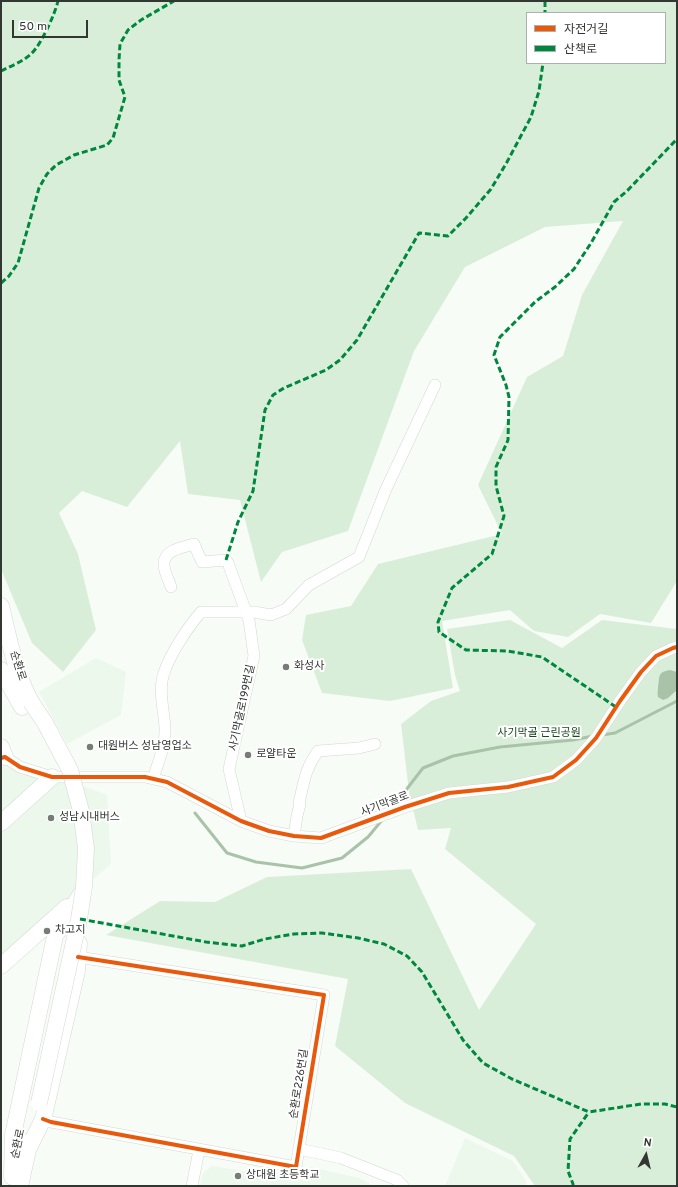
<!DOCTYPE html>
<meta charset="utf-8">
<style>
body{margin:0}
#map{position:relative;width:678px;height:1187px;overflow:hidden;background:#f7fcf7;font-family:Overpass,"Noto Sans KR",sans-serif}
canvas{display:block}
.frame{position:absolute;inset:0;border:2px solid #323732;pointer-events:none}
.legend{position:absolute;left:526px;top:12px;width:140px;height:52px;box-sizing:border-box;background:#fff;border:1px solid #adafad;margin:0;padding:5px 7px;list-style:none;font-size:12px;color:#323732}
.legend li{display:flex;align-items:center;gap:8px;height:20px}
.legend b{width:20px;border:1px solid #adafad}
.north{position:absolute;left:626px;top:1135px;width:40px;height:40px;-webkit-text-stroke:3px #fff;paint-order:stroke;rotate:8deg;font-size:11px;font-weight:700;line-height:16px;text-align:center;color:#323732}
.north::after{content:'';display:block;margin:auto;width:14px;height:18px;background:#323732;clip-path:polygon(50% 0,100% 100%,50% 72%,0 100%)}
.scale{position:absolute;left:12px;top:20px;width:76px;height:18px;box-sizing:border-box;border:2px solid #323732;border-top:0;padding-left:5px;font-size:12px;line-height:14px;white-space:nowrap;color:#323732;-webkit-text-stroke:3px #fff;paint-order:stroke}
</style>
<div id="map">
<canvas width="678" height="1187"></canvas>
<div class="frame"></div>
<ul class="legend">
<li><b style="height:5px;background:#e8590c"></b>자전거길</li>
<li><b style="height:5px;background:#00873e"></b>산책로</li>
</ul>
<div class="north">N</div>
<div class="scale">50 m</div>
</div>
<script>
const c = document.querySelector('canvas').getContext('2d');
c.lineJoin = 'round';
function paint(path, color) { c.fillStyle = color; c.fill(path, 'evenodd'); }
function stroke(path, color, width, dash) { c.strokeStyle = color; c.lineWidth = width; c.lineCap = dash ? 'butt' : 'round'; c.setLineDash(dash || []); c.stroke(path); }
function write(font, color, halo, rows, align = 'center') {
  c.font = font + ' Overpass,"Noto Sans KR",sans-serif'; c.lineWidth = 4; c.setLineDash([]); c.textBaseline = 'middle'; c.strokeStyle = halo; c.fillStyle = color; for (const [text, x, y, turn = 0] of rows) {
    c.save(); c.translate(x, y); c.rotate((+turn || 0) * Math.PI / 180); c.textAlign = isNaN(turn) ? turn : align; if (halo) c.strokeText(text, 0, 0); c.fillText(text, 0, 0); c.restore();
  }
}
paint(new Path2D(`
 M 96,658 L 126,672 L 121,715 L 67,744 L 39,692 Z
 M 5,757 L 107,795 L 111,864 L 1,959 L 1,758 Z
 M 465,1138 L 513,1161 L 526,1181 L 525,1186 L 445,1186 Z
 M 212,1166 L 308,1181 L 310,1167 L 359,1178 L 374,1186 L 200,1186 L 203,1173 Z`), '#ebf8eb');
paint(new Path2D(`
 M 1,1 L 677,1 L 677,581 L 651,623 L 600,614 L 568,637 L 534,631 L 510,610 L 442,621 L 453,688 L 390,701 L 322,693 L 302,640 L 306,615 L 351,606 L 378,564 L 502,534 L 478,485 L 527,377 L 563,356 L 582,295 L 623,221 L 545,227 L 465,267 L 414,351 L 348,531 L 282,552 L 261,582 L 240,500 L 188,494 L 180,441 L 127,507 L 82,491 L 59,513 L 78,554 L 96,630 L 63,672 L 32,643 L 1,569 ZM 527,13 L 665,13 L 665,63 L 527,63 Z
 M 510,620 L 562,648 L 602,620 L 677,629 L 677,1186 L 535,1186 L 514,1156 L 405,1103 L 335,1046 L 348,979 L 106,935 L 160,901 L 215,902 L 267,877 L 411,869 L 479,1010 L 536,924 L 445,849 L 451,828 L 418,830 L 409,792 L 401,724 L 431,701 L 460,691 L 455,675 L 447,629 Z`), '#d9eed9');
paint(new Path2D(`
 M 670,670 L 677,672 L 677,690 L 668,698 L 663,700 L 658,697 C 657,693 658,691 658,687 C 660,677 657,672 670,670 Z`), '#a8c3a8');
stroke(new Path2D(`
 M 602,735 L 615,733 L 677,701
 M 392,808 L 423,768 L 453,756 L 500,747 L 573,740 L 593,736
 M 195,813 L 227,853 L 256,862 L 302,868 L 342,858 L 368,837 L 383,819`), '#a8c3a8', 3);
const street = new Path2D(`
 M 171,587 C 169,580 164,572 164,565 C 163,550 183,547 194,544 L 202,562 L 226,560 L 228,563 L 249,620 L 254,656 L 229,769 L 241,821
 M 1,758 L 5,757 L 20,767 L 52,777 L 145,777 L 167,782 L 241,821 L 269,831 L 294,836 L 321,838 L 405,807 L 449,793 L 508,787 L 553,777 L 576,760 L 596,738 L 620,701 L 641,672 L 656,656 L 673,648 L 677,647
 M 153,779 C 158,762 166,745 165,728 C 164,711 158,689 164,673 C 170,654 188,627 201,612 L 254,612 L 271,615 L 286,609 L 309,585 L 359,557 L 386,489 L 435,385
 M 294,836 L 297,816 L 300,804 L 299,803 C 304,782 305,769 318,751 L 359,748 L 375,744
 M 43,1119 L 51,1122 L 296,1167 L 324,995 L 78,957
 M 299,1149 L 341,1158 L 397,1180 L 403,1186
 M 192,1186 L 199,1150`);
const secondary = new Path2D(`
 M 1,606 C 9,639 15,672 31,702
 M 1,670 L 22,707
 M 1,747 L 5,757
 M 1,823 L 52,777
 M 1,966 L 67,907
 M 28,1150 L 43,1119 L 45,1111 L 77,971 L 79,943
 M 12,1177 L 13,1135 L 55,936 L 81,894
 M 20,1186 L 30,1141`);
stroke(street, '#d3d7d3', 12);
stroke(secondary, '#d3d7d3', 17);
stroke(street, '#fefffe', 11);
stroke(secondary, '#fefffe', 16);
const secondaryBridge = new Path2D(`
 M 31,702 L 45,723 L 70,770 L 81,811 L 86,848 L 84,887 L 79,919 L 39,1103`);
stroke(secondaryBridge, '#d3d7d3', 17, []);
stroke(secondaryBridge, '#fefffe', 16);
stroke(new Path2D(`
 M 545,1 L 545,13
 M 1,71 C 11,66 22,62 31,54 C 41,45 55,14 58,1
 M 1,283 L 9,276 L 18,263 L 39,188 L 47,174 L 56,165 L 74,155 L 107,145 L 113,138 L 125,97 L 119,80 L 119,60 L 120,44 L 128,30 L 141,20 L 174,1
 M 226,560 L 238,522 L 253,491 L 265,410 L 273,395 L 284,388 L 326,370 L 340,360 L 357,340 L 419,233 L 448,236 L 466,218 L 491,189 L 507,162 L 531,117 L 539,91 L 543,63
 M 616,707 L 542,657 L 507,651 L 466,650 L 439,632 L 438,622 L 452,588 L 492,554 L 504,516 L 496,486 L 496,467 L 508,440 L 509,397 L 506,385 L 494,355 L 500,337 L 535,302 L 555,287 L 574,269 L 591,243 L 614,202 L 627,191 L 677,139
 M 80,919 L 206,942 L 242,946 L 265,939 L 294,934 L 322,933 L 358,938 L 384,944 L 407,956 L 422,972 L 463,1040 L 483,1063 L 512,1079 L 589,1112 L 641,1104 L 665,1104 L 677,1107
 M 573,1186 L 573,1184 L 568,1171 L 570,1139 L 589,1112`), '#00873e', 3, [6, 3]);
stroke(new Path2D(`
 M 1,758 L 5,757 L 20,767 L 52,777 L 145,777 L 167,782 L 241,821 L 269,831 L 294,836 L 321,838 L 405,807 L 449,793 L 508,787 L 553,777 L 576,760 L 596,738 L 620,701 L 641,672 L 656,656 L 673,648 L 677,647
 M 43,1119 L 51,1122 L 296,1167 L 324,995 L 78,957`), '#e8590c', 4);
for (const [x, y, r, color] of [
 [286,667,4,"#777c77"],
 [90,747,4,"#777c77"],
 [248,755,4,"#777c77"],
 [51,818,4,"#777c77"],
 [47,931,4,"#777c77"],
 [238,1176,4,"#777c77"]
]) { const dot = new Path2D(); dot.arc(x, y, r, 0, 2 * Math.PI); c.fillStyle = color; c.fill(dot); stroke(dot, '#fff', 1.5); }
write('11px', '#323732', '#fff', [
 ["순환로",17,666,73],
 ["사기막골로199번길",243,708,-78],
 ["사기막골로",385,805,-21],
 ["순환로226번길",300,1084,-81],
 ["순환로",19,1144,-78]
]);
write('11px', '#323732', '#fff', [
 ["화성사",294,667],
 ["대원버스 성남영업소",98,747],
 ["로얄타운",256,755],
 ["성남시내버스",59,818],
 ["차고지",55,931],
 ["상대원 초등학교",246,1176]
], 'left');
write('11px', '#164a1b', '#fff', [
 ["사기막골 근린공원",539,734]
]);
</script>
